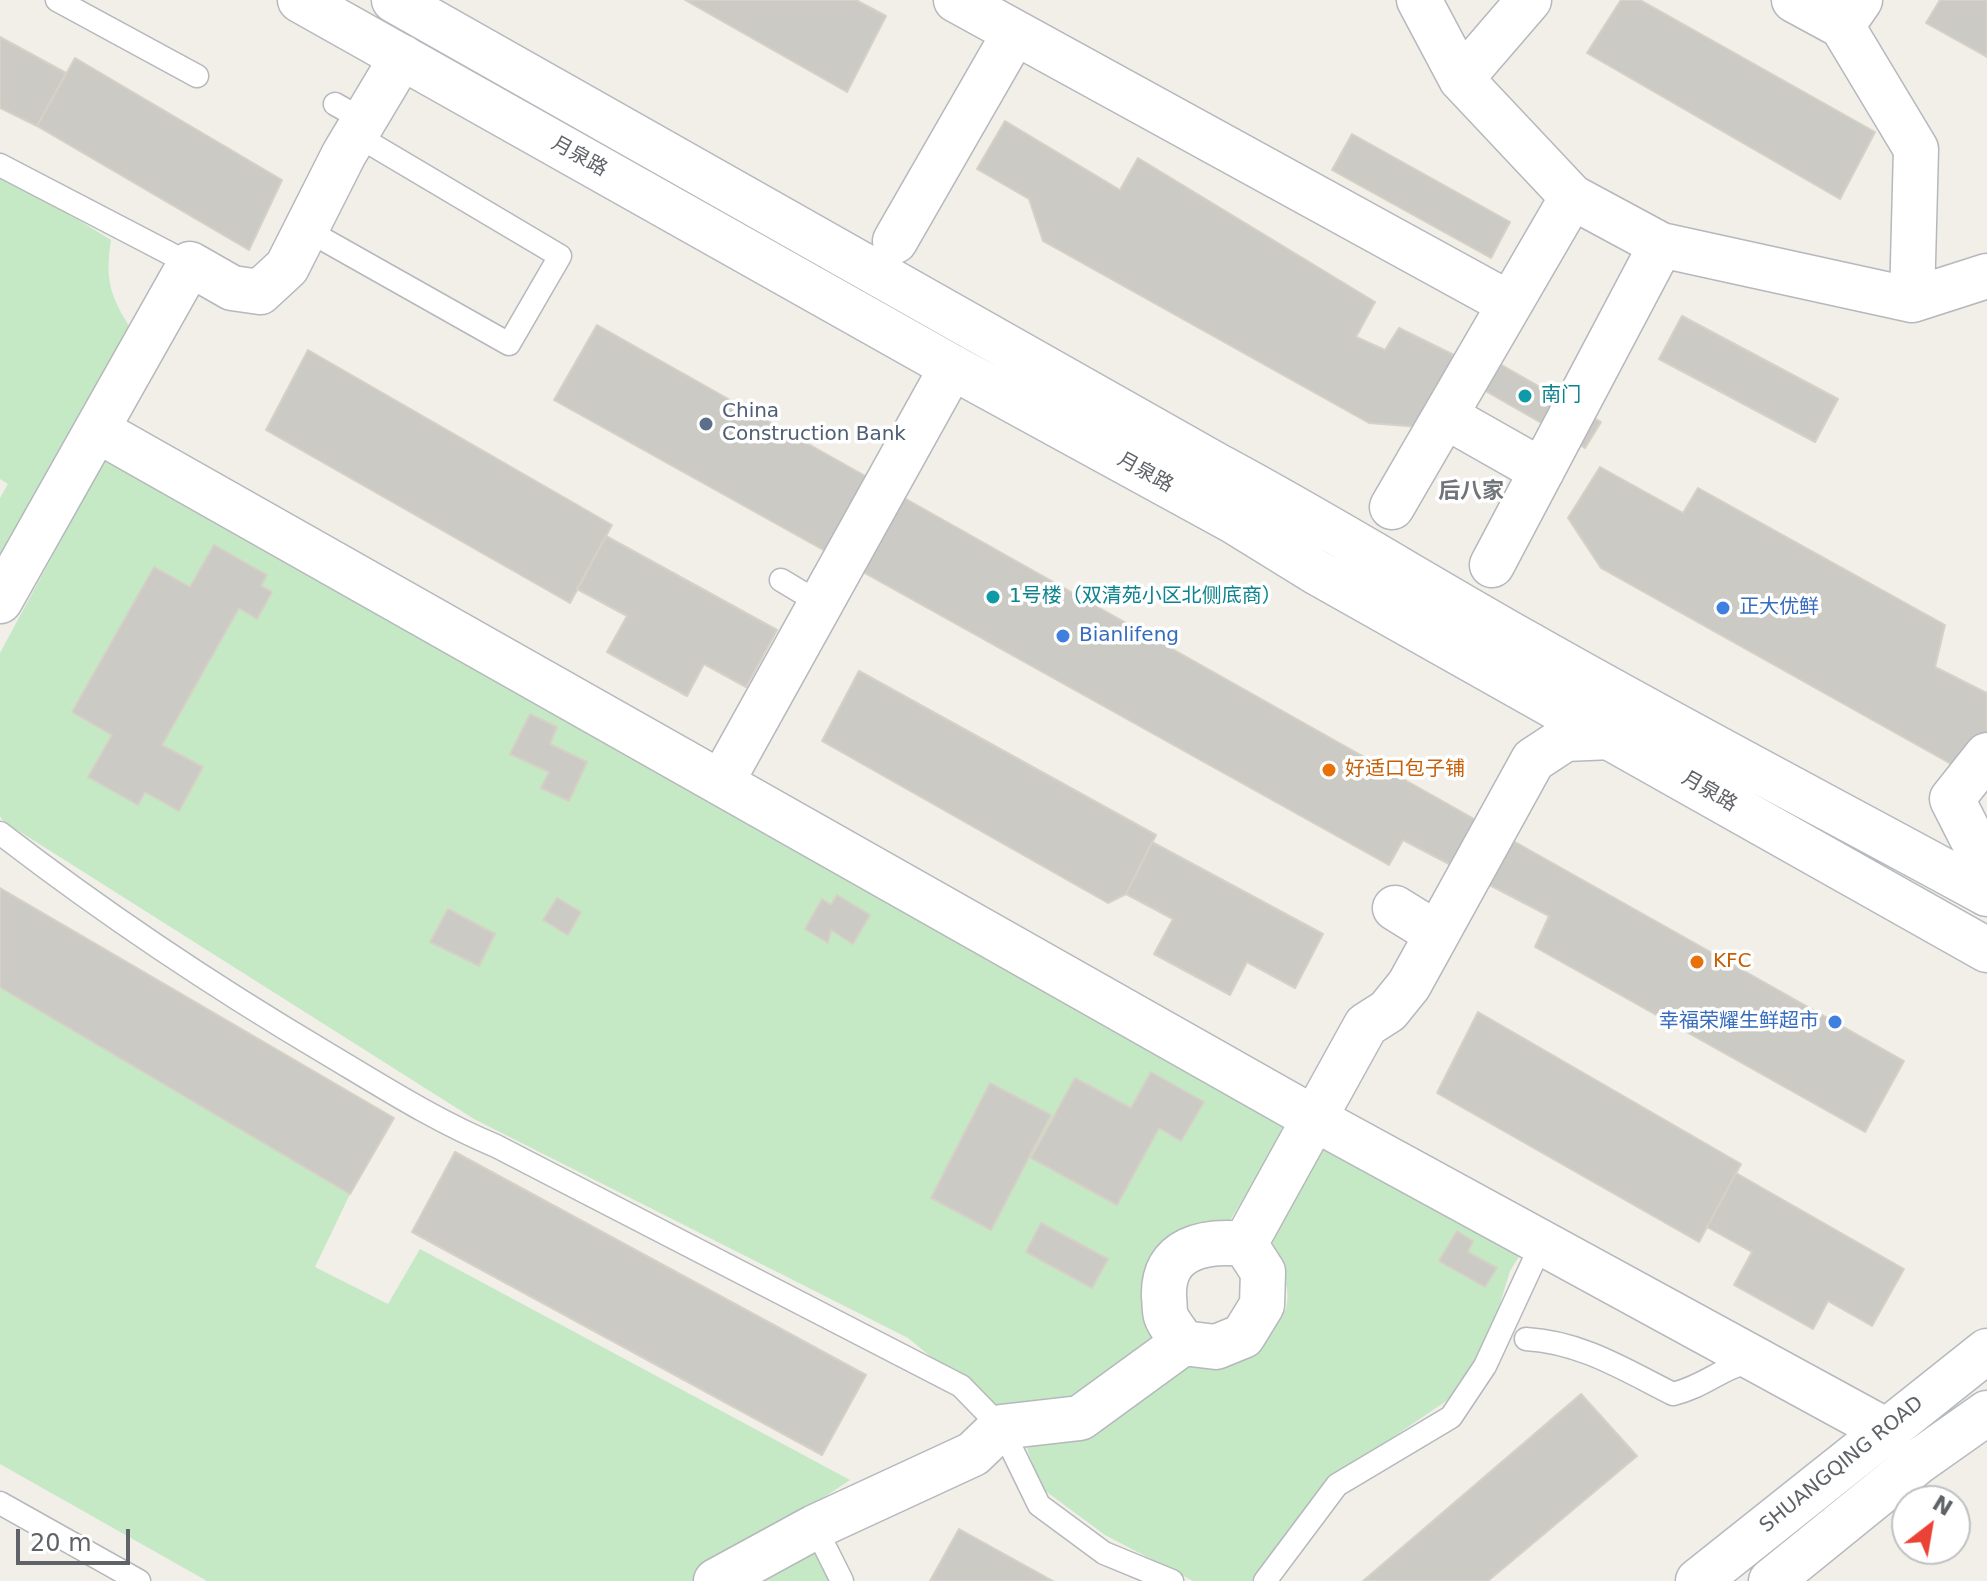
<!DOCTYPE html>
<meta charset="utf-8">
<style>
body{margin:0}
#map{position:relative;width:1987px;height:1581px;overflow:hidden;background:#f1efe8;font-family:"DejaVu Sans",sans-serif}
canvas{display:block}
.north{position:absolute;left:1891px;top:1485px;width:80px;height:80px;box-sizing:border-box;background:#fff;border:2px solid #bfc1c3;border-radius:50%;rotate:31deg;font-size:22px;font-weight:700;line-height:32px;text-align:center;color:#5f6368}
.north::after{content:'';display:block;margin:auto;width:28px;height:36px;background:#ea4335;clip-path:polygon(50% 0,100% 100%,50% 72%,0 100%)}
.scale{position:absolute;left:16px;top:1529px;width:114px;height:36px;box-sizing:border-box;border:4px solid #5f6368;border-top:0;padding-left:10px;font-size:24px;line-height:28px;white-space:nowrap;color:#5f6368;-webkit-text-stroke:6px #fff;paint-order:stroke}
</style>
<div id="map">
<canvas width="1987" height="1581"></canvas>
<div class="north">N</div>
<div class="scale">20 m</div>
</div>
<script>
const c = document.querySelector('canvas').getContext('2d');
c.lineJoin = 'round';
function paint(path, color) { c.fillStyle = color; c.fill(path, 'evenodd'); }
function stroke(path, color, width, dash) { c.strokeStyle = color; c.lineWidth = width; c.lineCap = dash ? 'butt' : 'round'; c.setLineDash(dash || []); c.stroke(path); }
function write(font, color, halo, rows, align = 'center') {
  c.font = font + ' "DejaVu Sans","Noto Sans SC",sans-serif'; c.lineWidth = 7; c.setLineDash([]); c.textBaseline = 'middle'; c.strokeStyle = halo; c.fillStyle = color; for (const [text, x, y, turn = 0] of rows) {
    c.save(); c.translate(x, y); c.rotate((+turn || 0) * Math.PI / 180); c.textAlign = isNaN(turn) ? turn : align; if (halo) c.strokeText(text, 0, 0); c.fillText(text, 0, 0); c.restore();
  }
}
paint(new Path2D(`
 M 0,177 L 31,191 L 111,240 C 104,285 112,299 136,337 L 0,573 L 0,498 L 8,484 L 0,479 Z
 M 103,462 L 139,463 L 1288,1111 L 1275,1148 L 1229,1222 L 1197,1225 L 1168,1337 L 1056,1409 L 1003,1416 L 908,1338 L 474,1119 L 3,821 L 0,816 L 0,653 Z
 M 0,987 L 350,1194 L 315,1267 L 388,1304 L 420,1249 L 850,1480 L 698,1581 L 207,1581 L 0,1464 Z
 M 1328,1138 L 1525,1247 L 1510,1271 L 1493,1326 L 1458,1393 L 1337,1475 L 1258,1581 L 1193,1581 L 1105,1535 L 1040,1487 L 1027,1448 L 1184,1349 L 1253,1346 C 1262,1338 1273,1330 1280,1320 C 1304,1285 1263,1256 1274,1221 C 1281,1200 1314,1159 1328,1138 Z
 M 814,1531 L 837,1581 L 724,1581 Z`), '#c5e8c5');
const building = new Path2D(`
 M 685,0 L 856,0 L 886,16 L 847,92 Z
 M 1621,0 L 1640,0 L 1875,132 L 1840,199 L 1587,53 Z
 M 1940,0 L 1987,0 L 1987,57 L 1926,23 Z
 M 0,37 L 66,73 L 37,126 L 0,108 Z
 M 75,58 L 282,180 L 249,250 L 37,126 Z
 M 1005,121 L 1120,190 L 1138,158 L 1375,302 L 1356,337 L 1385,350 L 1399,328 L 1456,356 L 1420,427 L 1369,423 L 1043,241 L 1029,199 L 977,169 Z
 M 1352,134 L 1510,222 L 1491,258 L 1332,170 Z
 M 1682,316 L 1838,399 L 1815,442 L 1659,359 Z
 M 597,325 L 1904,1061 L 1865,1132 L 1535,947 L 1549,916 L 1403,840 L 1389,865 L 554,400 Z
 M 1465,344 L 1601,422 L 1585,448 L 1449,370 Z
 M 308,350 L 612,525 L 570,603 L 266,430 Z
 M 1600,467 L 1683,513 L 1698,488 L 1945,625 L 1935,667 L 1987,693 L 1987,745 L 1969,774 L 1601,568 L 1568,518 Z
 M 606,536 L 777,630 L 746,687 L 704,664 L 687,696 L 607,652 L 627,616 L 577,589 Z
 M 214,545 L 267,575 L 261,586 L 272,592 L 257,619 L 239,608 L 162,745 L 203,767 L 179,811 L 145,792 L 138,805 L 88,777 L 112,735 L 72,712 L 154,567 L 190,587 Z
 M 859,671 L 1156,835 L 1126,894 L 1108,903 L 822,741 Z
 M 530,714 L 557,727 L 550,744 L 587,762 L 569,801 L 541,788 L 549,772 L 510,754 Z
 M 1152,842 L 1323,934 L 1295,988 L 1247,962 L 1230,995 L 1154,954 L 1173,919 L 1126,894 Z
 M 0,888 L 394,1118 L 350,1194 L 0,987 Z
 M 837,895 L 870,915 L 853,944 L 831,930 L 828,943 L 805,929 L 822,899 L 831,905 Z
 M 557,898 L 581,912 L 568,935 L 543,920 Z
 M 448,909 L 495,934 L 479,966 L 430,942 Z
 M 1478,1012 L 1741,1164 L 1699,1242 L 1437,1093 Z
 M 1151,1072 L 1204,1102 L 1181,1141 L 1159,1128 L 1117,1205 L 1031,1158 L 1075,1078 L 1131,1108 Z
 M 990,1083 L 1051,1115 L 991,1230 L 931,1198 Z
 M 455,1152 L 866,1375 L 822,1455 L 412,1232 Z
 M 1736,1173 L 1904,1269 L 1872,1326 L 1828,1301 L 1813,1329 L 1734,1285 L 1752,1252 L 1707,1227 Z
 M 1041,1223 L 1108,1259 L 1092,1288 L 1026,1252 Z
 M 1457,1231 L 1473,1241 L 1468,1252 L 1497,1268 L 1485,1287 L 1439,1261 Z
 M 1581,1394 L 1637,1456 L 1488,1581 L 1363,1581 Z
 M 959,1529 L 1053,1581 L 930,1581 Z`);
paint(building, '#cccac5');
stroke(building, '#d6d1c6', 2);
const lane = new Path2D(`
 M 57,0 L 197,76
 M 335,104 L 365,121
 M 0,165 L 190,264
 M 305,229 L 509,344 L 560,256 L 356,135
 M 781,580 L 821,604
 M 0,833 C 105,914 213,986 326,1053 C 383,1087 436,1121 496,1146 L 961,1386 L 1001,1427 L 1039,1505 L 1104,1553 L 1172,1581
 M 1526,1339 C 1581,1342 1625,1370 1673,1394 C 1706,1386 1720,1368 1752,1361
 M 0,1503 L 139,1581
 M 815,1527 L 842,1581
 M 1265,1581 L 1337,1485 L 1451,1417 L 1485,1366 L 1542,1243`);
const street = new Path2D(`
 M 956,0 L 1510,304
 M 1419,0 L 1461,79 L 1572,197 L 1661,245 L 1912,300 L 1987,276
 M 1794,0 L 1842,26 L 1860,0
 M 1842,26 L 1916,149 L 1912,300
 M 1461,79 L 1529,0
 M 895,241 L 1014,34
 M 1445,416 L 1542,471
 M 97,430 L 1315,1119 L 1885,1430
 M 1392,507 L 1572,197
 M 1492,565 L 1661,245
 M 0,601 L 190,264 L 232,288 L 260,292 L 287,267 L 344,154 L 402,57
 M 1987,755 L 1952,799 L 1987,868
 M 721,783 L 952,367
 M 1395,908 L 1437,934
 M 1183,1343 C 1178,1334 1169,1325 1166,1316 C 1164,1310 1165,1303 1164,1297 C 1162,1247 1205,1240 1245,1244
 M 716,1581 L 815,1527 L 973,1454 L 1001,1427 L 1080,1418 L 1183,1343 L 1216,1347 L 1243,1336 L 1262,1305 L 1263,1272 L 1245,1244 L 1366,1025 L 1388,1011 L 1409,985 L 1533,760 L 1565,739 L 1611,737`);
const secondary = new Path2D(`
 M 300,0 L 952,367 L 1235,522 L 1316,572 L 1987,950
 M 394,0 L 1216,465 C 1323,522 1425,586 1530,645 C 1681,731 1835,811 1987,894
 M 1698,1581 L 1987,1351
 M 1771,1581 L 1919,1461 L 1987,1413`);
stroke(lane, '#b5b8bc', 25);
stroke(street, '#b5b8bc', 47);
stroke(secondary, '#b6babf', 47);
stroke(lane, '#fff', 22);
stroke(street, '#fff', 44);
stroke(secondary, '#fff', 44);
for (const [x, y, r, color] of [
 [1525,396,8,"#0f9aa8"],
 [706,424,8,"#5c6f8a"],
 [993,597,8,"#0f9aa8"],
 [1723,608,8,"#3f7fe0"],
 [1063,636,8,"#3f7fe0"],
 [1329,770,8,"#e8710a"],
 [1697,962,8,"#e8710a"],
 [1835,1022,8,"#3f7fe0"]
]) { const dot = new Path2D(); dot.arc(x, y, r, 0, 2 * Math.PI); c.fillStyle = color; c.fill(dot); stroke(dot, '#fff', 3); }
write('20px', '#5f6368', '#fff', [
 ["月泉路",579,157,29],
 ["月泉路",1145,473,29],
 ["月泉路",1709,792,30],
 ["SHUANGQING ROAD",1842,1465,-39]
]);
write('20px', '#0d838f', '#fff', [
 ["南门",1541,396],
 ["1号楼（双清苑小区北侧底商）",1009,597]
], 'left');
write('20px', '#4e5e75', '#fff', [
 ["China",722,412],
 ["Construction Bank",722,435]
], 'left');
write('20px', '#366cbe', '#fff', [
 ["正大优鲜",1739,608],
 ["Bianlifeng",1079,636],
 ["幸福荣耀生鲜超市",1819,1022,"right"]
], 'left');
write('20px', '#c56008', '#fff', [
 ["好适口包子铺",1345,770],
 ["KFC",1713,962]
], 'left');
write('bold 22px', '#70757a', '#fff', [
 ["后八家",1471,492]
]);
</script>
